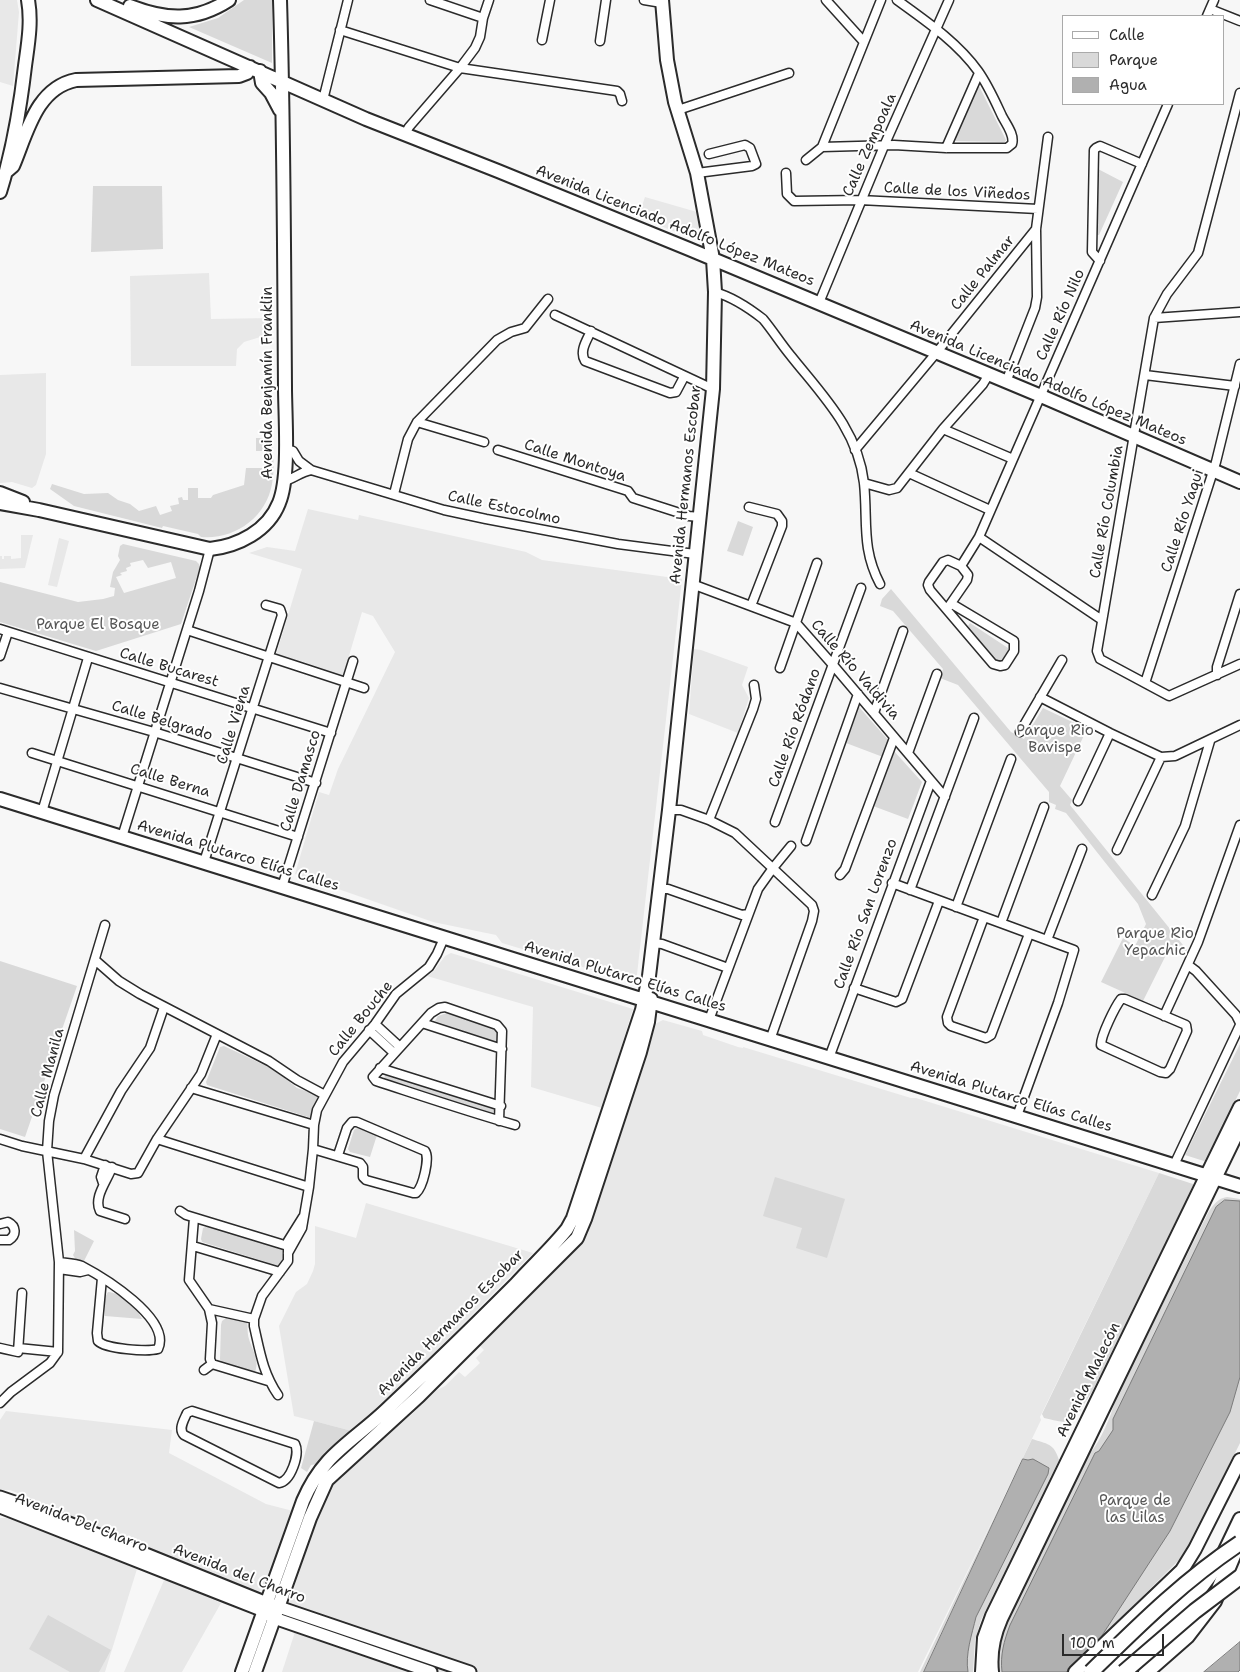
<!DOCTYPE html>
<meta charset="utf-8">
<style>
body{margin:0}
#map{position:relative;width:1240px;height:1672px;overflow:hidden;background:#f7f7f7;font-family:"Shantell Sans",sans-serif}
canvas{display:block}
.legend{position:absolute;left:1062px;top:15px;width:162px;height:90px;box-sizing:border-box;background:#fff;border:1px solid #aaa;margin:0;padding:6px 9px;list-style:none;font-size:15px;color:#2b2b2b}
.legend li{display:flex;align-items:center;gap:10px;height:25px}
.legend b{width:25px;border:1px solid #aaa}
.scale{position:absolute;left:1062px;top:1634px;width:102px;height:22px;box-sizing:border-box;border:2px solid #2b2b2b;border-top:0;padding-left:6px;font-size:15px;line-height:18px;white-space:nowrap;color:#2b2b2b;-webkit-text-stroke:4px #fff;paint-order:stroke}
</style>
<div id="map">
<canvas width="1240" height="1672"></canvas>
<ul class="legend">
<li><b style="height:6px;background:#fff"></b>Calle</li>
<li><b style="height:14px;background:#d9d9d9"></b>Parque</li>
<li><b style="height:14px;background:#b0b0b0"></b>Agua</li>
</ul>
<div class="scale">100 m</div>
</div>
<script>
const c = document.querySelector('canvas').getContext('2d');
c.lineJoin = 'round';
function paint(path, color) { c.fillStyle = color; c.fill(path, 'evenodd'); }
function stroke(path, color, width, dash) { c.strokeStyle = color; c.lineWidth = width; c.lineCap = dash ? 'butt' : 'round'; c.setLineDash(dash || []); c.stroke(path); }
function write(font, color, halo, rows, align = 'center') {
  c.font = font + ' "Shantell Sans",sans-serif'; c.lineWidth = 4; c.setLineDash([]); c.textBaseline = 'middle'; c.strokeStyle = halo; c.fillStyle = color; for (const [text, x, y, turn = 0] of rows) {
    c.save(); c.translate(x, y); c.rotate((+turn || 0) * Math.PI / 180); c.textAlign = isNaN(turn) ? turn : align; if (halo) c.strokeText(text, 0, 0); c.fillText(text, 0, 0); c.restore();
  }
}
paint(new Path2D(`
 M 0,0 L 17,0 L 19,12 L 13,86 L 0,82 Z
 M 645,197 L 697,212 L 700,229 L 696,240 L 638,217 Z
 M 209,273 L 211,319 L 270,318 L 270,334 L 244,342 L 237,349 L 236,366 L 131,366 L 130,276 Z
 M 46,373 L 46,454 L 36,485 L 32,488 L 12,482 L 0,483 L 0,375 Z
 M 308,509 L 358,520 L 359,515 L 526,552 L 542,560 L 682,579 L 636,983 L 502,943 L 496,935 L 433,922 L 295,874 L 319,792 L 329,795 L 338,769 L 395,652 L 373,616 L 362,612 L 343,676 L 276,655 L 302,569 L 249,553 L 267,547 L 295,551 Z
 M 21,535 L 33,535 L 25,568 L 0,569 L 0,556 L 2,556 L 2,559 L 4,559 L 4,556 L 11,556 L 11,559 L 21,558 Z
 M 59,538 L 69,541 L 57,587 L 48,585 Z
 M 694,649 L 701,650 L 748,667 L 742,685 L 749,698 L 738,733 L 689,714 Z
 M 451,953 L 633,1009 L 602,1108 L 531,1087 L 533,1007 L 427,976 L 434,971 L 445,956 Z
 M 663,1020 L 702,1031 L 703,1035 L 738,1047 L 743,1048 L 743,1047 L 911,1098 L 916,1098 L 1159,1173 L 1040,1417 L 1041,1420 L 1002,1501 L 918,1672 L 282,1672 L 294,1635 L 289,1603 L 319,1512 L 334,1484 L 340,1476 L 413,1413 L 437,1390 L 445,1386 L 459,1372 L 465,1377 L 480,1363 L 476,1358 L 484,1350 L 480,1346 L 582,1243 L 587,1235 L 609,1167 L 610,1168 L 655,1027 L 657,1023 Z
 M 366,1203 L 533,1253 L 407,1381 L 352,1431 L 294,1416 L 279,1326 L 296,1292 L 307,1284 L 313,1271 L 315,1264 L 315,1226 L 356,1238 Z
 M 6,1411 L 172,1430 L 169,1453 L 266,1504 L 293,1511 L 267,1588 L 262,1587 L 258,1594 L 40,1506 L 35,1500 L 10,1490 L 0,1490 L 0,1420 Z
 M 0,1518 L 10,1518 L 137,1569 L 105,1672 L 0,1672 Z
 M 165,1578 L 221,1603 L 182,1672 L 124,1672 Z`), '#e8e8e8');
paint(new Path2D(`
 M 244,0 L 272,0 L 272,63 L 189,27 L 218,18 Z
 M 978,86 L 979,86 L 1006,140 L 1005,142 L 956,141 L 955,139 Z
 M 1098,169 L 1123,182 L 1099,235 L 1097,235 Z
 M 93,186 L 162,186 L 163,249 L 91,252 Z
 M 256,438 L 272,438 C 273,453 275,469 272,484 C 266,518 234,540 201,537 L 198,534 L 163,526 L 162,528 L 74,506 L 50,489 L 52,484 L 84,494 L 108,493 L 118,500 L 130,504 L 139,511 L 156,506 L 160,515 L 172,511 L 170,506 L 179,504 L 178,498 L 182,497 L 183,500 L 188,500 L 188,488 L 198,488 L 198,498 L 211,498 L 213,495 L 244,485 L 246,468 L 265,468 L 265,451 L 256,451 Z
 M 738,521 L 753,527 L 743,556 L 727,551 Z
 M 123,544 L 196,561 L 199,564 L 200,567 L 181,624 L 96,651 L 0,622 L 0,582 L 78,602 L 103,599 L 114,596 L 115,588 L 110,587 L 113,572 L 120,560 L 118,556 L 120,546 ZM 143,560 L 148,568 L 171,562 L 176,578 L 124,593 L 116,577 L 122,575 L 120,573 L 127,571 L 126,568 L 131,566 L 130,563 Z
 M 891,589 L 1011,732 L 1024,739 L 1043,708 L 1087,729 L 1060,786 L 1072,800 L 1070,805 L 1187,950 L 1182,957 L 1171,945 L 1143,1001 L 1101,982 L 1123,938 L 1135,946 L 1146,924 L 1138,904 L 1066,813 L 1055,809 L 1056,805 L 1049,802 L 1049,792 L 958,685 L 940,678 L 943,669 L 893,611 L 880,606 L 882,599 Z
 M 970,623 L 1008,648 L 1008,651 L 1001,661 L 996,661 L 993,659 L 968,626 Z
 M 859,707 L 889,741 L 883,757 L 846,743 Z
 M 893,750 L 922,782 L 908,819 L 873,806 Z
 M 0,961 L 77,986 L 25,1137 L 0,1129 Z
 M 447,1013 L 498,1028 L 498,1043 L 435,1021 L 438,1016 Z
 M 1240,1044 L 1240,1091 L 1214,1144 L 1214,1150 L 1207,1162 L 1185,1155 Z
 M 224,1046 L 275,1070 L 297,1088 L 317,1095 L 318,1098 L 311,1118 L 207,1085 L 206,1082 L 220,1047 Z
 M 386,1073 L 495,1108 L 493,1114 L 384,1078 Z
 M 357,1128 L 377,1135 L 370,1157 L 350,1152 L 348,1149 L 354,1130 Z
 M 1159,1173 L 1193,1184 L 1193,1186 L 1092,1392 C 1072,1420 1080,1427 1044,1418 L 1042,1414 Z
 M 775,1177 L 845,1199 L 827,1258 L 796,1248 L 802,1228 L 763,1216 Z
 M 1227,1197 L 1240,1199 L 1240,1443 L 1189,1546 L 1181,1558 L 1067,1672 L 999,1672 C 998,1655 999,1642 1005,1626 L 1089,1455 C 1102,1438 1110,1419 1116,1398 L 1208,1213 C 1213,1205 1218,1198 1227,1197 Z
 M 208,1226 L 282,1249 L 283,1258 L 279,1266 L 202,1242 L 201,1239 L 203,1228 Z
 M 74,1230 L 94,1241 L 84,1261 L 76,1260 L 73,1255 L 75,1251 Z
 M 108,1292 C 122,1293 136,1306 142,1319 L 105,1316 L 105,1297 Z
 M 226,1318 L 247,1322 C 248,1327 247,1333 249,1339 C 252,1350 260,1360 255,1372 L 253,1372 L 221,1363 L 220,1359 L 221,1325 L 222,1321 Z
 M 314,1421 L 352,1431 L 317,1464 L 311,1465 L 307,1472 L 301,1468 Z
 M 1032,1439 C 1047,1444 1054,1443 1059,1460 L 981,1620 L 975,1640 L 973,1672 L 920,1672 Z
 M 48,1615 L 111,1650 L 99,1672 L 70,1672 L 29,1649 Z`), '#d9d9d9');
const water = new Path2D(`
 M 1225,1200 L 1240,1201 L 1240,1377 L 1230,1412 L 1170,1531 L 1101,1637 L 1066,1672 L 1002,1672 C 1000,1655 1004,1641 1010,1625 L 1095,1453 L 1099,1451 L 1113,1430 L 1113,1419 L 1216,1207 Z
 M 1023,1459 L 1028,1460 L 1033,1459 L 1049,1468 L 1048,1474 L 976,1617 C 972,1634 965,1654 968,1672 L 924,1672 Z
 M 1240,1642 L 1240,1670 L 1238,1672 L 1204,1672 Z`);
paint(water, '#b0b0b0');
stroke(water, '#7b7b7b', 1);
const street = new Path2D(`
 M 430,0 L 483,18
 M 644,0 L 662,3
 M 826,0 L 864,42
 M 1210,9 L 1240,21
 M 1207,16 L 1214,0
 M 340,30 L 460,68 L 617,91 L 620,94 L 622,101
 M 542,40 L 550,0
 M 600,41 L 606,0
 M 1240,93 L 1198,253 L 1167,294 L 1154,318 L 1097,651 L 1100,659 L 1169,696 L 1240,664
 M 323,100 L 348,0
 M 678,110 L 789,73
 M 405,134 L 409,127 L 460,68 L 475,48 L 480,37 L 483,18 L 489,0
 M 822,147 L 894,145 L 946,148 L 1007,148 L 1012,144 C 1015,135 1006,124 1002,116 C 995,101 988,85 978,71 C 957,42 926,21 897,0
 M 946,148 L 979,73
 M 806,160 L 822,147 L 881,0
 M 697,173 L 752,166 L 756,164 L 750,148 L 745,145 L 709,154
 M 786,173 L 787,194 L 794,201 L 860,200 L 1038,209
 M 1100,261 L 1092,252 L 1094,150 L 1096,148 L 1100,146 L 1142,164
 M 715,292 C 732,297 749,308 763,319 C 773,331 781,344 791,356 C 822,395 858,430 864,483 C 868,521 861,548 880,584
 M 819,303 L 884,146 L 949,0
 M 555,315 L 713,389
 M 1154,318 L 1240,312
 M 591,331 C 587,340 579,351 585,361 L 670,393 L 676,392 L 684,377
 M 1145,375 L 1235,386
 M 1006,382 L 1035,308 L 1037,297 L 1036,229 L 1048,137
 M 417,422 L 484,442
 M 943,429 L 1013,459
 M 285,449 L 293,451 L 299,461 L 311,470 L 444,510 L 486,519 L 618,544 L 695,554
 M 498,450 L 628,491 L 633,498 L 689,516 L 699,517
 M 855,450 L 937,352 L 1036,229
 M 909,473 L 990,510
 M 284,481 C 294,479 300,472 311,470
 M 864,483 L 889,490 L 897,488 L 943,429 L 983,384 L 989,374
 M 394,494 L 408,439 L 417,422 L 497,340 L 511,332 L 525,328 L 548,299
 M 749,507 L 777,514 L 782,521 L 782,526 L 751,606
 M 979,537 L 1102,620
 M 961,566 L 979,537 L 1168,104
 M 692,584 L 796,623 L 833,665 L 945,797
 M 947,609 L 967,580 L 968,575 L 961,566 L 948,560 L 943,562 L 929,582 L 928,585 L 930,590 L 993,664 L 1000,666 L 1005,665 L 1014,651 L 1014,641 L 952,604
 M 0,629 L 331,733
 M 187,630 L 364,688
 M 0,656 L 8,632
 M 780,668 L 817,563
 M 1217,675 L 1217,667 L 1240,594
 M 1145,683 L 1216,462 L 1240,364
 M 0,688 L 154,732 L 316,783
 M 1040,697 L 1110,733 L 1161,757 L 1175,756 L 1240,725
 M 874,713 L 903,631
 M 1020,732 L 1062,660
 M 32,753 L 298,837
 M 908,753 L 937,674
 M 1078,801 L 1110,733
 M 669,810 L 681,810 L 709,820 L 735,833 L 812,905 L 814,911 L 812,921 L 770,1040
 M 42,812 L 88,658
 M 709,820 L 753,709 L 756,699 L 754,685
 M 775,822 L 861,588
 M 122,837 L 199,591 L 210,549
 M 806,841 L 858,694
 M 1117,850 L 1161,757
 M 204,862 L 282,615 L 280,609 L 266,605
 M 840,875 L 845,869 L 894,738
 M 892,883 L 1074,950 L 1058,1003 L 1017,1116
 M 282,887 L 353,661
 M 659,889 L 668,889 L 742,915 L 748,914
 M 910,890 L 974,718
 M 1152,895 L 1185,826 L 1210,741
 M 956,907 L 1011,759
 M 984,917 L 947,1017 L 948,1023 L 951,1026 L 986,1038 L 991,1035 L 1029,934
 M 1001,923 L 1044,807
 M 1047,940 L 1082,849
 M 652,943 L 662,944 L 728,968
 M 95,960 L 119,981 L 140,994 L 269,1061 L 297,1080 L 325,1095
 M 1188,965 L 1196,971 L 1236,1015 L 1240,1023
 M 854,988 L 896,1002 L 902,999 L 939,901
 M 1121,999 L 1125,999 L 1186,1025 L 1187,1031 L 1170,1069 L 1166,1073 L 1160,1072 L 1101,1045 C 1101,1035 1115,1007 1121,999 Z
 M 1164,1016 L 1198,942 L 1240,825
 M 709,1020 L 758,889 L 773,868 L 791,846
 M 422,1023 L 502,1049
 M 375,1024 L 400,1047
 M 369,1030 L 394,1053
 M 829,1058 L 931,781
 M 380,1068 L 501,1106
 M 191,1088 L 314,1125
 M 499,1121 L 502,1031 L 497,1025 L 445,1007 L 439,1008 L 431,1013 L 373,1077 L 376,1081 C 422,1096 469,1112 515,1125
 M 0,1139 L 22,1146 L 84,1159 L 131,1174 L 138,1173 L 157,1139 L 201,1074 L 217,1034
 M 157,1139 L 309,1187
 M 313,1149 L 360,1163 L 363,1167 L 363,1177 L 366,1180 L 413,1193 L 416,1193 C 423,1187 430,1158 425,1151 L 357,1122 L 352,1122 L 347,1128 L 338,1155
 M 84,1159 L 121,1091 L 150,1048 L 164,1007
 M 1174,1165 L 1240,1025
 M 112,1167 C 108,1180 93,1197 100,1211 L 125,1219
 M 103,1183 L 101,1177 L 105,1165
 M 180,1211 L 186,1215 L 291,1247
 M 194,1218 L 189,1280 L 209,1309 L 212,1323 L 210,1359 L 212,1364
 M 0,1224 L 8,1222 C 16,1226 17,1235 9,1240 L 0,1240
 M 193,1246 L 280,1272
 M 288,1253 L 302,1228 L 309,1187 L 313,1149 L 314,1125 L 317,1110 L 343,1062 L 375,1024 L 396,994 L 429,967 L 437,954 L 444,938
 M 59,1262 C 66,1263 75,1263 82,1266 C 103,1277 172,1319 158,1349 C 147,1352 106,1349 98,1341 L 97,1333 L 102,1278
 M 59,1269 L 80,1272 L 88,1270
 M 209,1309 L 254,1319
 M 0,1348 L 18,1352 L 22,1293
 M 18,1348 L 58,1352
 M 212,1364 L 268,1381
 M 204,1370 L 212,1364
 M 278,1395 C 263,1373 260,1352 254,1326 L 254,1319 L 262,1296 L 288,1261 L 288,1241 L 303,1217
 M 0,1403 L 11,1392 L 50,1363 L 58,1352 L 59,1262 L 47,1151 L 49,1121 L 54,1095 L 105,925
 M 192,1411 L 295,1444 C 300,1454 291,1481 279,1483 L 184,1435 C 178,1429 184,1420 187,1413 Z`);
const secondary = new Path2D(`
 M 0,1497 L 32,1508 L 267,1603 L 470,1672
 M 0,1507 L 228,1597 L 264,1611 L 274,1618 L 431,1672`);
const primary = new Path2D(`
 M 97,0 L 366,119 L 498,171 L 689,249 L 1041,396 L 1240,482
 M 130,6 C 166,20 195,22 229,0
 M 260,71 L 262,83 L 271,93 L 280,110
 M 6,172 L 13,166 C 27,133 36,88 76,80 L 239,76 L 247,73 L 250,67
 M 0,192 C 13,150 20,109 25,66 C 28,44 32,22 28,0
 M 0,493 L 23,502
 M 0,503 L 39,510 L 210,549 C 238,546 268,531 279,503 C 290,477 285,417 285,387 C 284,258 284,129 280,0
 M 0,799 L 1240,1186
 M 242,1672 L 303,1501 C 323,1454 351,1443 386,1410 C 430,1369 473,1327 515,1285 C 532,1266 551,1249 567,1229 L 573,1218 L 642,1010 L 649,976 L 669,810 L 713,389 L 715,292 L 713,259 L 697,173 L 675,102 L 667,60 L 662,0
 M 255,1672 L 310,1518 L 327,1480 L 419,1396 L 577,1238 L 585,1219 L 640,1052 L 648,1022 L 651,999
 M 982,1672 L 984,1638 L 992,1616 L 1240,1107
 M 992,1672 C 990,1653 993,1637 1001,1619 L 1240,1127
 M 1075,1672 L 1182,1570 L 1195,1549 L 1240,1460
 M 1109,1672 L 1199,1591 L 1217,1567 L 1240,1519`);
const highway = new Path2D(`
 M 1146,1672 L 1187,1636 L 1214,1601 L 1240,1539`);
stroke(street, '#2b2b2b', 11);
stroke(secondary, '#2b2b2b', 15);
stroke(primary, '#2b2b2b', 16);
stroke(highway, '#2b2b2b', 18);
stroke(street, '#fff', 8);
stroke(secondary, '#fff', 11);
stroke(primary, '#fff', 12);
stroke(highway, '#fff', 14);
const highwayBridge = new Path2D(`
 M 1091,1672 C 1139,1625 1184,1580 1240,1543
 M 1124,1672 L 1195,1611 L 1240,1577`);
stroke(highwayBridge, '#2b2b2b', 18, []);
stroke(highwayBridge, '#fff', 14);
write('15px', '#2b2b2b', '#fff', [
 ["Calle Zempoala",870,145,-66],
 ["Calle de los Viñedos",957,192,3],
 ["Avenida Licenciado Adolfo López Mateos",675,226,22],
 ["Calle Palmar",983,273,-51],
 ["Calle Río Nilo",1061,315,-66],
 ["Avenida Benjamín Franklin",268,383,-90],
 ["Avenida Licenciado Adolfo López Mateos",1048,383,23],
 ["Calle Montoya",575,461,18],
 ["Avenida Hermanos Escobar",686,485,-84],
 ["Calle Estocolmo",504,508,12],
 ["Calle Río Columbia",1107,512,-80],
 ["Calle Río Yaqui",1183,521,-72],
 ["Calle Bucarest",169,668,17],
 ["Calle Río Valdivia",855,670,49],
 ["Calle Belgrado",162,721,17],
 ["Calle Viena",234,725,-73],
 ["Calle Río Ródano",795,728,-70],
 ["Calle Berna",170,781,17],
 ["Calle Damasco",301,781,-73],
 ["Avenida Plutarco Elías Calles",238,856,17],
 ["Calle Río San Lorenzo",866,914,-70],
 ["Avenida Plutarco Elías Calles",625,977,17],
 ["Calle Bouche",361,1019,-51],
 ["Calle Manila",48,1073,-75],
 ["Avenida Plutarco Elías Calles",1011,1097,17],
 ["Avenida Hermanos Escobar",451,1323,-45],
 ["Avenida Malecón",1089,1380,-64],
 ["Avenida Del Charro",81,1523,21],
 ["Avenida del Charro",239,1574,21]
]);
write('15px', '#565656', '#fff', [
 ["Parque El Bosque",98,625],
 ["Parque Rio",1055,731],
 ["Bavispe",1055,748],
 ["Parque Rio",1155,934],
 ["Yepachic",1155,951],
 ["Parque de",1135,1501],
 ["las Lilas",1135,1518]
]);
</script>
